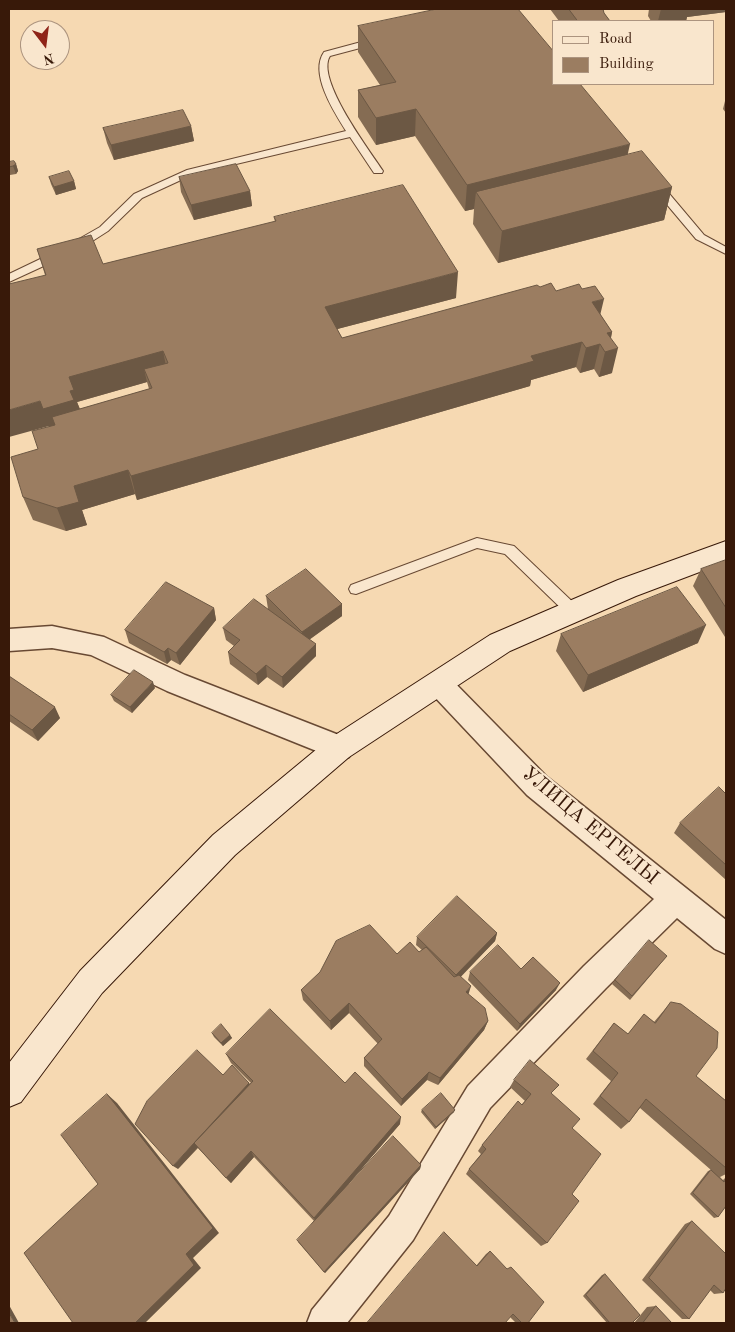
<!DOCTYPE html>
<meta charset="utf-8">
<style>
body{margin:0}
#map{position:relative;width:735px;height:1332px;overflow:hidden;background:#f6d9b2;font-family:"Old Standard TT",serif}
canvas{display:block}
.frame{position:absolute;inset:0;border:10px solid #381909;pointer-events:none}
.legend{position:absolute;left:552px;top:20px;width:162px;height:65px;box-sizing:border-box;background:#f9e6cd;border:1px solid #ac947f;margin:0;padding:6px 9px;list-style:none;font-size:15px;color:#381909}
.legend li{display:flex;align-items:center;gap:10px;height:25px}
.legend b{width:25px;border:1px solid #ac947f}
.north{position:absolute;left:20px;top:20px;width:50px;height:50px;box-sizing:border-box;background:#f9e6cd;border:1px solid #ac947f;border-radius:50%;rotate:165deg;font-size:14px;font-weight:700;line-height:20px;text-align:center;color:#381909}
.north::after{content:'';display:block;margin:auto;width:18px;height:22px;background:#8f2418;clip-path:polygon(50% 0,100% 100%,50% 72%,0 100%)}
</style>
<div id="map">
<canvas width="735" height="1332"></canvas>
<div class="frame"></div>
<ul class="legend">
<li><b style="height:6px;background:#f9e6cd"></b>Road</li>
<li><b style="height:14px;background:#9b7d61"></b>Building</li>
</ul>
<div class="north">N</div>
</div>
<script>
const c = document.querySelector('canvas').getContext('2d');
c.lineJoin = 'round';
function stroke(path, color, width, dash) { c.strokeStyle = color; c.lineWidth = width; c.lineCap = dash ? 'butt' : 'round'; c.setLineDash(dash || []); c.stroke(path); }
function paint(path, color) { c.fillStyle = color; c.fill(path, 'evenodd'); }
function write(font, color, halo, rows, align = 'center') {
  c.font = font + ' "Old Standard TT",serif'; c.lineWidth = 4.5; c.setLineDash([]); c.textBaseline = 'middle'; c.strokeStyle = halo; c.fillStyle = color; for (const [text, x, y, turn = 0] of rows) {
    c.save(); c.translate(x, y); c.rotate((+turn || 0) * Math.PI / 180); c.textAlign = isNaN(turn) ? turn : align; if (halo) c.strokeText(text, 0, 0); c.fillText(text, 0, 0); c.restore();
  }
}
const lane = new Path2D(`
 M 376,38 L 379,39 L 379,43 L 330,56 C 315,79 370,151 383,171 L 382,173 L 374,173 L 350,137 L 194,174 L 142,198 L 108,231 L 80,249 L 72,249 L 71,246 L 72,243 L 100,227 L 134,194 L 187,170 L 346,131 C 334,112 309,73 324,52 Z
 M 657,183 L 661,184 L 704,235 L 726,247 L 726,254 L 696,239 L 653,188 L 652,186 Z
 M 57,251 L 62,255 L 61,258 L 9,282 L 9,274 Z
 M 477,538 L 514,546 L 578,607 L 580,611 L 578,615 L 573,617 L 568,615 L 505,554 L 477,548 L 356,594 L 351,593 L 349,589 L 351,585 Z`);
const street = new Path2D(`
 M 52,626 L 104,637 L 185,675 L 349,739 L 353,748 L 349,757 L 339,760 L 167,691 L 91,655 L 52,648 L 9,651 L 9,629 Z
 M 439,673 L 448,676 L 547,777 L 726,920 L 726,954 L 715,949 L 677,918 L 606,988 L 490,1108 L 413,1240 L 347,1323 L 307,1323 L 312,1310 L 389,1216 L 468,1086 L 584,966 L 654,899 L 527,795 L 430,692 L 426,684 L 430,676 Z`);
const secondary = new Path2D(`
 M 726,541 L 726,562 L 636,596 L 510,651 L 349,757 L 235,855 L 102,993 L 21,1102 L 9,1107 L 9,1063 L 80,971 L 213,835 L 329,739 L 490,635 L 618,580 Z`);
stroke(lane, '#684933', 2);
stroke(street, '#684933', 3);
stroke(secondary, '#381909', 2);
paint(lane, '#f9e6cd');
paint(street, '#f9e6cd');
paint(secondary, '#f9e6cd');
paint(new Path2D(`
 M 550,9 L 603,9 L 604,13 L 610,21 L 559,21 Z
 M 649,9 L 726,9 L 726,12 L 687,17 L 686,21 L 651,21 L 648,16 Z
 M 358,26 L 627,154 L 672,187 L 664,220 L 498,263 L 473,224 L 474,209 L 465,211 L 415,136 L 376,145 L 358,117 L 358,90 L 380,85 L 358,52 Z
 M 725,101 L 726,101 L 726,113 L 723,109 Z
 M 191,126 L 194,141 L 114,160 L 107,143 L 103,128 Z
 M 9,162 L 16,164 L 18,171 L 16,174 L 10,175 L 9,172 Z
 M 49,177 L 74,181 L 76,189 L 56,195 L 51,184 Z
 M 179,177 L 250,191 L 252,206 L 194,220 L 181,192 Z
 M 274,217 L 456,298 L 337,329 L 342,338 L 540,287 L 556,291 L 600,314 L 612,332 L 611,338 L 612,373 L 599,377 L 594,369 L 580,373 L 576,367 L 531,380 L 530,386 L 137,500 L 135,494 L 82,510 L 87,525 L 66,531 L 33,520 L 23,497 L 38,449 L 49,427 L 45,275 L 37,249 L 103,264 L 275,222 ZM 147,382 L 149,389 L 80,409 L 77,402 Z
 M 726,560 L 726,636 L 725,637 L 693,586 L 701,569 Z
 M 266,596 L 342,604 L 342,616 L 309,640 L 316,656 L 283,688 L 267,677 L 258,685 L 230,664 L 228,652 L 234,646 L 226,640 L 223,628 L 268,609 Z
 M 214,608 L 216,620 L 180,665 L 171,660 L 167,664 L 129,643 L 125,630 Z
 M 561,634 L 698,643 L 583,692 L 556,651 Z
 M 9,676 L 60,718 L 38,741 L 9,721 Z
 M 155,688 L 132,713 L 114,701 L 111,695 Z
 M 726,794 L 726,880 L 674,833 L 680,823 Z
 M 497,933 L 495,941 L 460,976 L 468,994 L 488,1021 L 484,1030 L 438,1085 L 427,1080 L 401,1106 L 364,1066 L 364,1058 L 378,1044 L 349,1013 L 331,1030 L 303,1000 L 301,990 L 397,954 L 419,952 L 422,950 L 416,945 L 417,937 Z
 M 667,956 L 630,1000 L 612,984 L 615,980 Z
 M 521,969 L 556,990 L 517,1031 L 468,980 L 470,972 Z
 M 671,1002 L 696,1076 L 726,1101 L 726,1174 L 720,1177 L 723,1180 L 726,1177 L 726,1206 L 718,1217 L 714,1218 L 690,1194 L 708,1171 L 711,1170 L 640,1108 L 629,1122 L 621,1129 L 593,1104 L 611,1081 L 586,1059 L 614,1023 L 628,1034 L 644,1014 L 654,1022 Z
 M 212,1033 L 230,1035 L 232,1038 L 223,1046 L 214,1037 Z
 M 226,1054 L 345,1083 L 400,1124 L 348,1184 L 421,1165 L 420,1169 L 325,1273 L 298,1242 L 314,1221 L 254,1157 L 231,1183 L 198,1148 L 178,1169 L 223,1075 L 249,1083 L 250,1084 L 251,1083 L 231,1063 Z
 M 514,1080 L 552,1094 L 572,1128 L 572,1194 L 547,1243 L 541,1246 L 466,1174 L 469,1169 L 481,1154 L 478,1151 L 482,1145 L 525,1101 L 510,1087 Z
 M 422,1110 L 454,1112 L 435,1129 L 421,1112 Z
 M 692,1221 L 723,1293 L 714,1294 L 710,1290 L 689,1319 L 682,1319 L 642,1280 L 685,1224 Z
 M 490,1251 L 528,1323 L 516,1323 L 510,1317 L 476,1266 L 486,1254 Z
 M 605,1274 L 632,1323 L 607,1323 L 583,1296 L 602,1275 Z
 M 656,1306 L 672,1323 L 634,1323 L 647,1307 Z`), '#856c53');
paint(new Path2D(`
 M 661,9 L 726,9 L 726,12 L 687,17 L 686,21 L 658,21 Z
 M 416,109 L 415,136 L 376,145 L 376,118 Z
 M 191,126 L 194,141 L 114,160 L 111,145 Z
 M 630,144 L 624,171 L 476,192 L 474,209 L 465,211 L 467,185 Z
 M 16,164 L 18,171 L 16,174 L 13,166 Z
 M 74,181 L 76,189 L 56,195 L 54,187 Z
 M 672,187 L 664,220 L 498,263 L 502,231 Z
 M 250,191 L 252,206 L 194,220 L 191,205 Z
 M 458,272 L 456,298 L 326,332 L 325,307 Z
 M 604,299 L 598,324 L 592,302 Z
 M 612,332 L 608,351 L 618,348 L 612,373 L 599,377 L 605,352 L 607,333 Z
 M 582,342 L 576,367 L 531,380 L 530,386 L 137,500 L 131,476 L 531,356 Z
 M 600,344 L 594,369 L 580,373 L 586,348 Z
 M 163,351 L 168,376 L 144,369 L 147,382 L 77,402 L 82,415 L 57,432 L 52,434 L 49,426 L 9,437 L 9,410 L 40,401 L 70,391 L 69,377 Z
 M 128,470 L 135,494 L 82,510 L 87,525 L 66,531 L 57,508 L 74,486 Z
 M 342,604 L 342,616 L 303,644 L 302,632 Z
 M 214,608 L 216,620 L 180,665 L 176,653 Z
 M 706,625 L 698,643 L 583,692 L 588,675 Z
 M 316,644 L 316,656 L 283,688 L 282,677 Z
 M 168,648 L 171,660 L 167,664 L 164,652 Z
 M 266,665 L 267,677 L 258,685 L 256,674 Z
 M 153,682 L 155,688 L 132,713 L 130,707 Z
 M 55,707 L 60,718 L 38,741 L 32,730 Z
 M 497,933 L 495,941 L 455,983 L 456,975 Z
 M 560,983 L 556,990 L 517,1031 L 520,1024 Z
 M 471,986 L 468,996 L 466,992 Z
 M 349,1003 L 349,1013 L 331,1030 L 330,1021 Z
 M 488,1021 L 484,1030 L 438,1085 L 440,1078 Z
 M 230,1035 L 232,1038 L 223,1046 L 221,1043 Z
 M 429,1072 L 427,1080 L 401,1106 L 402,1099 Z
 M 249,1083 L 252,1088 L 178,1169 L 173,1166 Z
 M 107,1094 L 117,1103 L 219,1233 L 193,1258 L 201,1268 L 145,1323 L 135,1323 L 186,1254 Z
 M 455,1110 L 454,1112 L 435,1129 L 436,1127 Z
 M 401,1117 L 400,1124 L 316,1222 L 314,1218 Z
 M 251,1151 L 254,1157 L 231,1183 L 226,1178 Z
 M 421,1165 L 420,1169 L 325,1273 L 324,1272 Z
 M 9,1305 L 19,1323 L 15,1323 L 9,1313 Z`), '#6c5844');
const building = new Path2D(`
 M 437,9 L 518,9 L 554,52 L 554,84 L 580,84 L 630,144 L 467,185 L 416,109 L 376,118 L 358,90 L 396,82 L 358,26 Z
 M 569,9 L 603,9 L 604,13 L 610,21 L 578,21 Z
 M 183,110 L 191,126 L 111,145 L 103,128 Z
 M 642,151 L 672,187 L 502,231 L 476,192 Z
 M 14,161 L 16,164 L 13,166 L 9,167 L 9,162 Z
 M 236,164 L 250,191 L 191,205 L 179,177 Z
 M 69,171 L 74,181 L 54,187 L 49,177 Z
 M 403,185 L 458,272 L 325,307 L 342,338 L 537,285 L 540,287 L 551,283 L 556,291 L 579,284 L 582,289 L 595,286 L 604,299 L 592,302 L 612,332 L 607,333 L 618,348 L 605,352 L 600,344 L 586,348 L 582,342 L 531,356 L 534,361 L 131,476 L 128,470 L 74,486 L 79,502 L 57,508 L 23,497 L 11,457 L 38,449 L 32,431 L 55,425 L 52,417 L 152,388 L 144,369 L 168,363 L 163,351 L 69,377 L 74,390 L 70,391 L 74,400 L 43,409 L 40,401 L 9,410 L 9,284 L 46,275 L 37,249 L 91,235 L 103,264 L 276,221 L 274,217 Z
 M 726,560 L 726,608 L 701,569 Z
 M 306,569 L 342,604 L 302,632 L 266,596 Z
 M 166,582 L 214,608 L 176,653 L 168,648 L 164,652 L 125,630 Z
 M 677,587 L 706,625 L 588,675 L 561,634 Z
 M 254,599 L 316,644 L 282,677 L 266,665 L 256,674 L 228,652 L 240,640 L 223,628 Z
 M 134,670 L 153,682 L 130,707 L 111,695 Z
 M 9,676 L 55,707 L 32,730 L 9,714 Z
 M 719,787 L 726,794 L 726,865 L 680,823 Z
 M 457,896 L 497,933 L 456,975 L 417,937 Z
 M 370,925 L 397,954 L 410,942 L 419,952 L 426,947 L 454,977 L 459,975 L 471,986 L 466,992 L 485,1008 L 488,1021 L 440,1078 L 429,1072 L 402,1099 L 364,1058 L 382,1039 L 349,1003 L 330,1021 L 301,990 L 320,972 L 336,941 Z
 M 649,940 L 667,956 L 632,996 L 615,980 Z
 M 498,945 L 521,969 L 533,957 L 560,983 L 520,1024 L 470,972 Z
 M 671,1002 L 681,1004 L 718,1032 L 717,1048 L 696,1076 L 726,1101 L 726,1168 L 646,1099 L 629,1122 L 600,1096 L 618,1073 L 593,1051 L 614,1023 L 628,1034 L 644,1014 L 655,1023 Z
 M 270,1009 L 345,1083 L 355,1072 L 401,1117 L 314,1218 L 251,1151 L 226,1178 L 194,1143 L 253,1081 L 226,1054 Z
 M 221,1024 L 230,1035 L 221,1043 L 212,1033 Z
 M 197,1050 L 223,1075 L 232,1065 L 249,1083 L 173,1166 L 135,1124 L 147,1101 Z
 M 530,1060 L 559,1085 L 551,1093 L 580,1119 L 572,1128 L 601,1154 L 572,1194 L 579,1201 L 547,1243 L 469,1169 L 486,1149 L 482,1145 L 518,1101 L 522,1105 L 531,1094 L 514,1080 Z
 M 441,1093 L 455,1110 L 436,1127 L 422,1110 Z
 M 107,1094 L 213,1228 L 186,1254 L 194,1265 L 135,1323 L 73,1323 L 24,1253 L 98,1184 L 61,1135 Z
 M 393,1136 L 421,1165 L 324,1272 L 297,1240 Z
 M 711,1170 L 724,1182 L 726,1179 L 726,1206 L 718,1217 L 693,1193 Z
 M 692,1221 L 726,1254 L 726,1288 L 723,1293 L 714,1285 L 689,1319 L 649,1278 Z
 M 444,1232 L 477,1266 L 490,1251 L 507,1269 L 511,1267 L 544,1302 L 528,1323 L 522,1323 L 513,1314 L 505,1323 L 367,1323 Z
 M 605,1274 L 640,1315 L 632,1323 L 610,1323 L 586,1295 Z
 M 656,1306 L 672,1323 L 643,1323 Z
 M 9,1313 L 15,1323 L 9,1323 Z`);
paint(building, '#9b7d61');
stroke(building, '#6c5844', 1);
write('20px', '#381909', '#f9e6cd', [
 ["УЛИЦА ЕРГЕЛЫ",590,826,40]
]);
</script>
